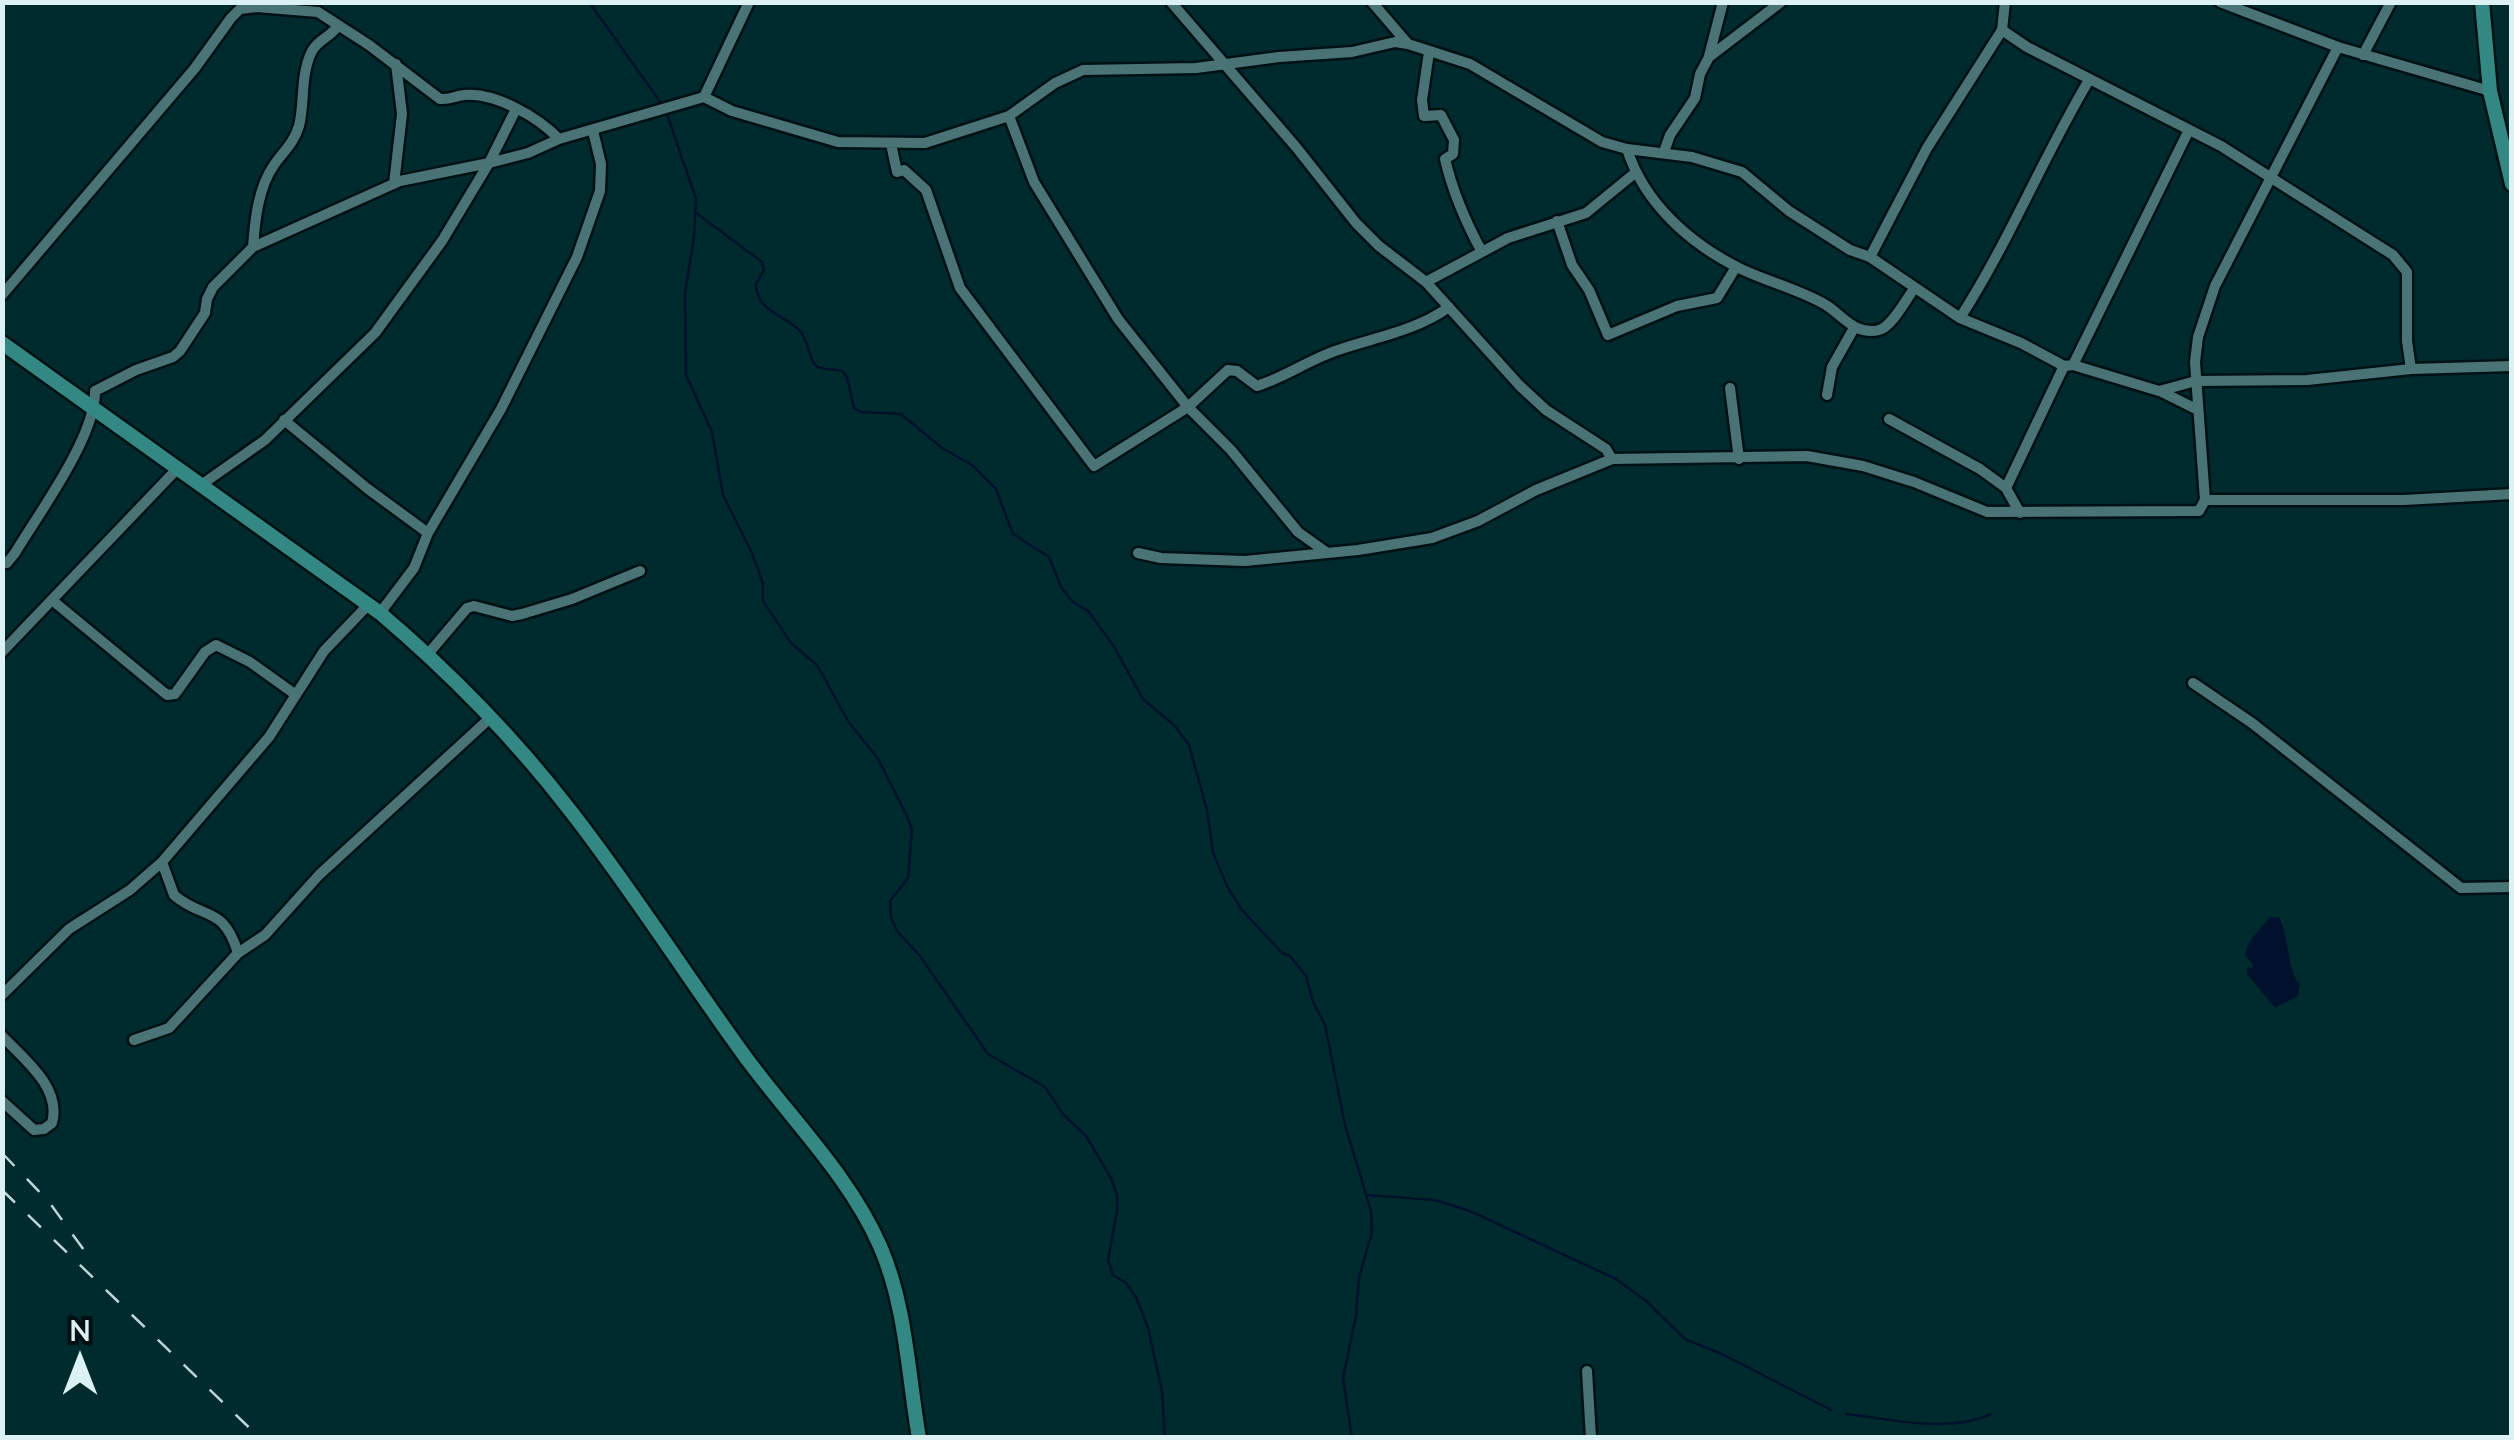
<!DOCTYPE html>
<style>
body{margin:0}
#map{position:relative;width:2514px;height:1440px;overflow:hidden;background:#002b2e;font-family:Lato,sans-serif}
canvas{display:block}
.frame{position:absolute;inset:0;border:5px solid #dbf1f3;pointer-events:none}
.north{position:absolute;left:30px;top:1310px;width:100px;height:100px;-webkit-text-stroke:8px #021012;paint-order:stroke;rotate:0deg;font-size:28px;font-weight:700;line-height:40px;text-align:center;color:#dbf1f3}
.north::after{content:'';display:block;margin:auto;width:35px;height:45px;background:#dbf1f3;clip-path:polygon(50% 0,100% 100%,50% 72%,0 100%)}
</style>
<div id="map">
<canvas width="2514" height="1440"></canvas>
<div class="frame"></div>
<div class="north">N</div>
</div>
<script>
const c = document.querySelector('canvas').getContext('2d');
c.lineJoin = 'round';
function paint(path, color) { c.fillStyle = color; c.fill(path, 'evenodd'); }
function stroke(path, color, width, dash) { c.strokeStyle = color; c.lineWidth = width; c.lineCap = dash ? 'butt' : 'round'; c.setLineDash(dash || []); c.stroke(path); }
paint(new Path2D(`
 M 2270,917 L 2279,917 C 2290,937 2287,972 2300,984 L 2298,996 L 2275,1008 L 2247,974 L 2247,967 L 2252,968 L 2253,965 L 2245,955 L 2249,942 Z`), '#00122b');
stroke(new Path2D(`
 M 589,2 L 661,103
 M 667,114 L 696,199 L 694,237 L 685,293 L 686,375 L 712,432 L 723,495 L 752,553 L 763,584 L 763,601 L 791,643 L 817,665 L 848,721 L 878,759 L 907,816 L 912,830 L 908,878 L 890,901 L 891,917 L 897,931 L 920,956 L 988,1054 L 1045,1087 L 1063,1114 L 1086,1136 L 1111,1178 L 1117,1195 L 1117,1211 L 1108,1260 L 1113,1275 L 1126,1283 L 1136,1297 L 1148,1328 L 1162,1391 L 1165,1438
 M 695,212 L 762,262 L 764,270 L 756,284 C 757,312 783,314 799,330 C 809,339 808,361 818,367 C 823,370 835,369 842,371 L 847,377 L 854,408 L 861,412 L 901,414 L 942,448 L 972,465 L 996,489 L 1013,534 L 1049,557 L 1061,587 L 1073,602 L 1088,611 L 1113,645 L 1143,699 L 1174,725 L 1189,745 L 1207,810 L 1213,853 L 1228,888 L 1242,910 L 1282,953 L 1290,956 L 1306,976 L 1313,1002 L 1325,1025 L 1345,1125 L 1371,1211 L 1372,1233 L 1359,1277 L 1356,1316 L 1343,1378 L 1352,1438
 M 1366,1195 L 1435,1200 L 1470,1211 L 1616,1279 L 1645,1300 L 1685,1339 L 1724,1355 L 1831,1410
 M 1846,1414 C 1891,1419 1948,1434 1991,1414`), '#00122b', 2.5);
const street = new Path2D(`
 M 1171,2 L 1296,147 L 1356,223 L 1379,246 L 1426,282 L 1520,386 L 1546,410 L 1606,449 L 1612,459
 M 1372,2 L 1408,44 L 1470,64 L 1602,142 L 1627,149 L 1692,157 L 1742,172 L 1789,211 L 1850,250 L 1870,257 L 1960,318 L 2021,343 L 2064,366 L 2073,365 L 2159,391 L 2196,381 L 2307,380 L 2411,369 L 2512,366
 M 2220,2 L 2338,47 L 2490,91
 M 2002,30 L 2027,47 L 2221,146 L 2393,255 L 2407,272 L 2407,341 L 2411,369
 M 1429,52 L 1422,100 L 1424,116 L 1441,115 L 1454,140 L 1453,154 L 1445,159 C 1453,193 1465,221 1482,252
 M 2363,55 L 2391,2
 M 1709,56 L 1723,2
 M 704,97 L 732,111 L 838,142 L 925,143 L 1009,116 L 1055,83 L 1083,70 L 1196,68 L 1279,57 L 1352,52 L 1395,42 L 1408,44
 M 1009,116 L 1034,182 L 1118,319 L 1188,407 L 1231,450 L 1298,532 L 1326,552
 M 891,144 L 897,172 L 904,170 L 926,190 L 960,288 L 1094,466 L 1188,407 L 1228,370 L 1237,371 L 1257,386 C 1286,377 1310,359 1338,350 C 1376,337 1416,331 1449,307
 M 1627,149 C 1644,203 1690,244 1741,269 C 1768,282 1799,289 1826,305 C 1843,316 1856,336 1879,330 C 1892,327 1906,299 1914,289
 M 1664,152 L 1670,135 L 1695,98 L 1700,74 L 1709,57 L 1781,2
 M 394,184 L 402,114 L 396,64
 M 1557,221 L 1572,265 L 1589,290 L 1608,335 L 1677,306 L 1717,298 L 1736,267
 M 253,247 C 255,220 258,188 274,165 C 283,152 294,143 299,126 C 305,102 300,75 312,51 C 319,38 332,37 338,25
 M 1870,257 L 1927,148 L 2002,30 L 2005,2
 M 1426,282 L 1508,238 L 1586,213 L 1635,173
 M 2,295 L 195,68 L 231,18 L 240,9 L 257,7 L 318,12 L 369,45 L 440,99 C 450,100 454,96 464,95 C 495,92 538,117 559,139
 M 1960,318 C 2009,242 2043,157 2089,80
 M 2073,365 L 2188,132
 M 1730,388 L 1739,459
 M 2160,391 L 2198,410
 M 1827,395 L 1832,367 L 1854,328
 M 1889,419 L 1980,469 L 2006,488 L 2020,513
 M 284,420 L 368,489 L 428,533
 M 201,485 L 265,440 L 375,333 L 442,241 L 489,163 L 528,153 L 559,139 L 704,97 L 749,2
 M 2006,488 L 2064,366
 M 2205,500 L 2195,362 L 2198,337 L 2215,286 L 2338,47
 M 1138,553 L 1161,558 L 1245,561 L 1358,550 L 1432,538 L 1478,521 L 1536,490 L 1612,459 L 1807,456 L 1863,466 L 1914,482 L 1987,512 L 2199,511 L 2205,500 L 2404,500 L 2512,494
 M 2,562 L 7,563 L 15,553 C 39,513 96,436 95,391 L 136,370 L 173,357 L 180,351 L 205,313 L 207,299 L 213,287 L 253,247 L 400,181 L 489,163 L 516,109
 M 52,600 L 167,695 L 175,694 L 205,652 L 216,645 L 250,662 L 296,695
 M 380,613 L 414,568 L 428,533 L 501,409 L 577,257 L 600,191 L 601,164 L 593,131
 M 2,652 L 177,469
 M 428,654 L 467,608 L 474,606 L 512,616 L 522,614 L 572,599 L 640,571
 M 2193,683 L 2252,723 L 2461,888 L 2512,887
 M 238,953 L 265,935 L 319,875 L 489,719
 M 2,995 L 69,929 L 130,890 L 162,862 L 269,737 L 324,651 L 368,605
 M 2,1036 C 24,1059 62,1088 52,1123 L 44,1129 L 34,1130 L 2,1101
 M 134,1040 L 169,1028 L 238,953 C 223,904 202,920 174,895 L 162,862
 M 1587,1371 L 1591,1438`);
const secondary = new Path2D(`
 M 2482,2 L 2490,91 L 2512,184
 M 2,343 L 380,613 C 447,670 515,739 569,809 C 631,888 685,974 744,1055 C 789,1117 849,1175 880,1246 C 906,1305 908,1374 919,1438`);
stroke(street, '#001113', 15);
stroke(secondary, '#001113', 19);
stroke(street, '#4a7376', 10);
stroke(secondary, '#348883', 14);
stroke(new Path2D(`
 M 2,1153 L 49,1202 L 92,1261
 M 2,1190 L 260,1438`), '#bdd6d8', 2.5, [18, 18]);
</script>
